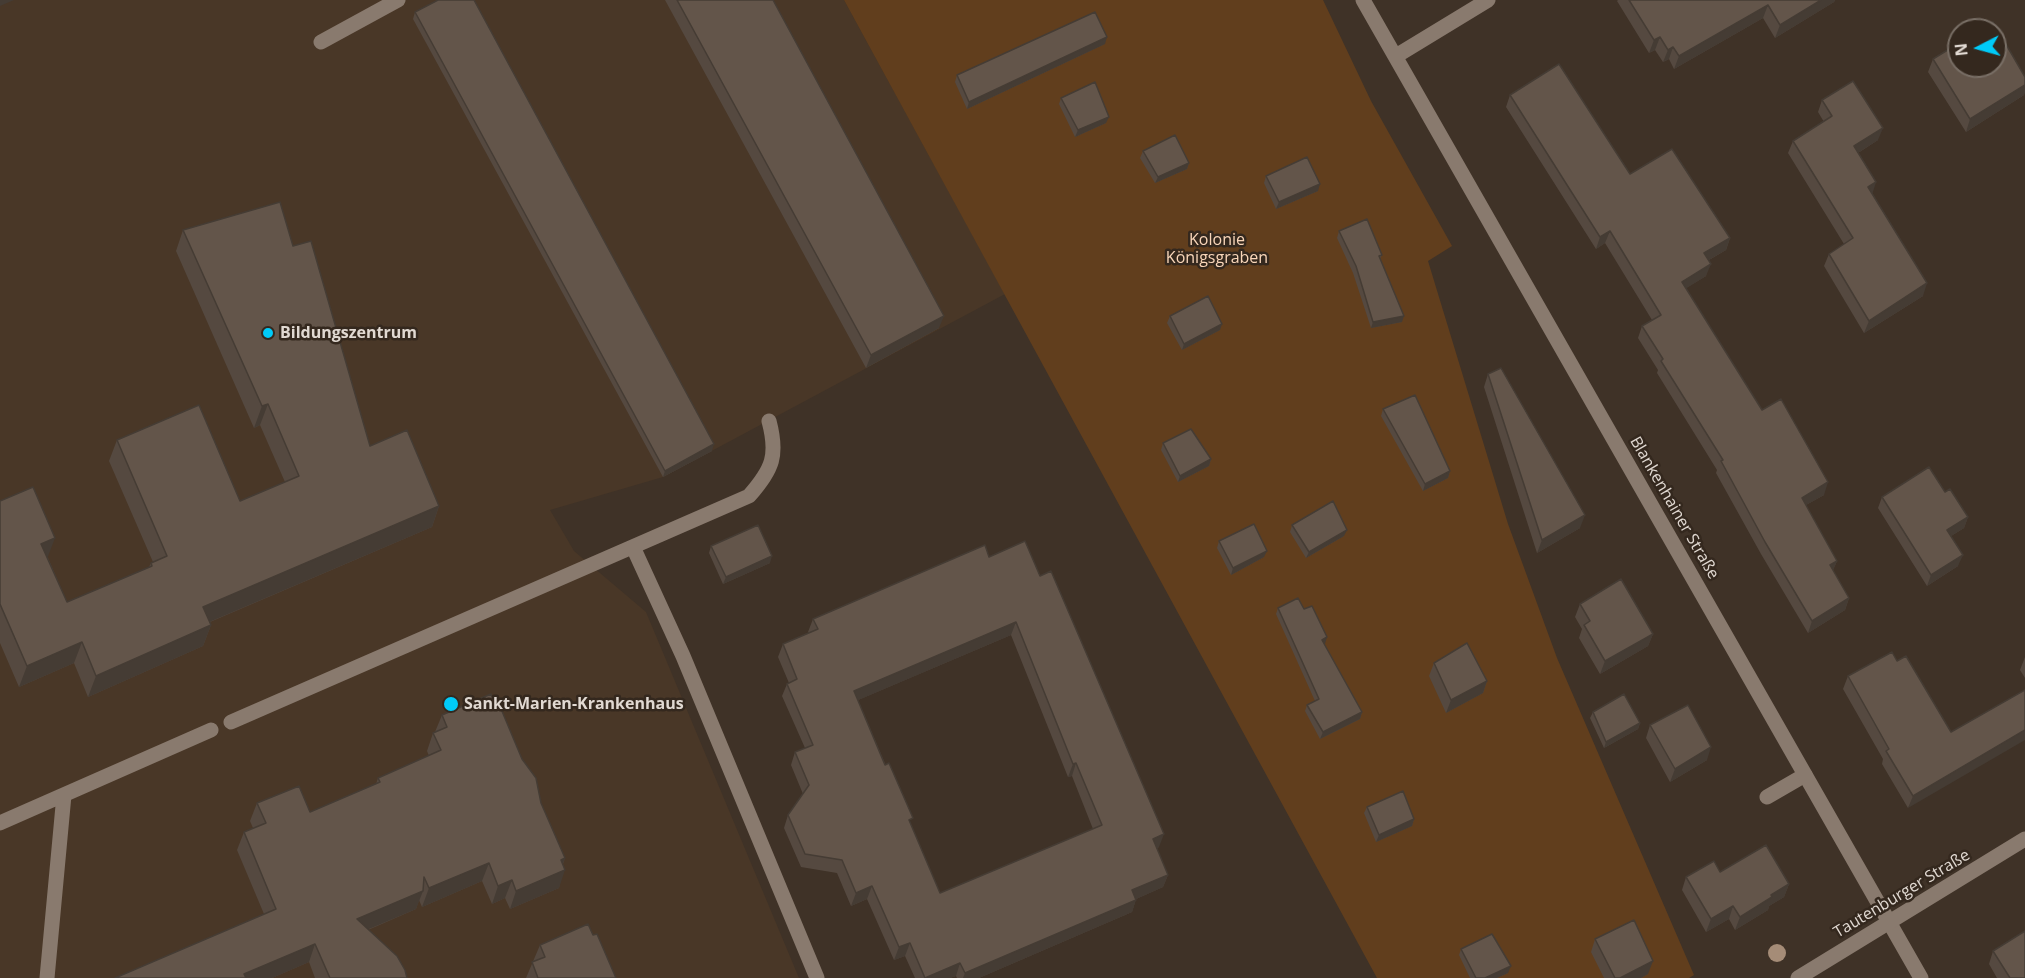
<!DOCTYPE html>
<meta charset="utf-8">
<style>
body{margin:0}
#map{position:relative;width:2025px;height:978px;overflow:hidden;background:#3f3227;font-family:"Open Sans",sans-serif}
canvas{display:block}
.north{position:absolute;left:1947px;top:18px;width:60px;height:60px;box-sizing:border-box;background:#34281e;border:2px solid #796f66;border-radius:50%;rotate:264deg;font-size:16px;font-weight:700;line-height:24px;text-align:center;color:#e1d9d2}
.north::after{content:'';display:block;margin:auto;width:21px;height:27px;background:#00cbf9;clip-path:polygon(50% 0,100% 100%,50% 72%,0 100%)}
</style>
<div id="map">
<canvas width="2025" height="978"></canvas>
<div class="north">N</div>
</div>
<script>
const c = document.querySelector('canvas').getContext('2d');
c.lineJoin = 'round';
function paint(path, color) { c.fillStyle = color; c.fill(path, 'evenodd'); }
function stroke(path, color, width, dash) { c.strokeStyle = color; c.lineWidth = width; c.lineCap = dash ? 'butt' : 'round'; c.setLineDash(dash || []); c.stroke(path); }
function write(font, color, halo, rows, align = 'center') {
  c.font = font + ' "Open Sans",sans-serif'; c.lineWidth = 5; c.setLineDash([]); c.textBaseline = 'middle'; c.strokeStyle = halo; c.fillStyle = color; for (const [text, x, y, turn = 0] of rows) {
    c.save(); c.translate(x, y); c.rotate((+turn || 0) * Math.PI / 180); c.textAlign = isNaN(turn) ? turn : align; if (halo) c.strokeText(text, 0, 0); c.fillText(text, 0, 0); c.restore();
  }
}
paint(new Path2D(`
 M 0,0 L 844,0 L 1005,294 L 663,477 L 550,510 L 574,551 L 646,612 L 799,978 L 0,978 Z`), '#493727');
paint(new Path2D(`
 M 844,0 L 1323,0 L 1371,101 L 1452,246 L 1428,261 L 1508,524 L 1557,658 L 1694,975 L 1689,978 L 1377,978 Z`), '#613e1d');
stroke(new Path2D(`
 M 321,42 L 398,0
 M 633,547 L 683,656 L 817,978
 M 231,722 L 749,496 C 773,469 778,455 769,421
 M 1767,797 L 1805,775
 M 0,823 L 211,730
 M 47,978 L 64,795`), '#897a6e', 15);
stroke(new Path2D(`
 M 1363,0 L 1921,978
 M 1396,56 L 1488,0`), '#897a6e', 15);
stroke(new Path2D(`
 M 1798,978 L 2025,839`), '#897a6e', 15);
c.fillStyle = '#a58c77';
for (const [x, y] of [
 [1777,953]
]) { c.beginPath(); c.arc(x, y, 9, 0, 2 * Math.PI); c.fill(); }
paint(new Path2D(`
 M 665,0 L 773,0 L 939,328 L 866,368 Z
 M 1618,0 L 1835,0 L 1834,2 L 1775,38 L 1763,18 L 1674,69 L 1669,59 L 1663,62 L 1655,50 L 1649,53 L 1617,1 Z
 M 415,12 L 712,451 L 663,477 L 413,19 Z
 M 1105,44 L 967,109 L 955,82 L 957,75 Z
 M 1933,59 L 2024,95 L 1966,132 L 1928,72 Z
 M 1510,95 L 1630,174 L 1730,238 L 1726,250 L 1709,260 L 1706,276 L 1686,288 L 1762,410 L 1824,495 L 1806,505 L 1837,561 L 1833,570 L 1849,598 L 1845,610 L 1808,633 L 1761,554 L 1716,473 L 1717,470 L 1657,373 L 1658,370 L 1638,338 L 1642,326 L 1652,320 L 1605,243 L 1596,249 L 1506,107 Z
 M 1061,98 L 1106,123 L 1075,137 L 1059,104 Z
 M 1822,100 L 1878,140 L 1858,153 L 1872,194 L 1923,296 L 1864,333 L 1824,266 L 1829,254 L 1844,244 L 1788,153 L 1793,141 L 1824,122 L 1818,112 Z
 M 1143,151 L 1189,163 L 1187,169 L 1155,183 L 1140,158 Z
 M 1266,176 L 1318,191 L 1276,209 L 1264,183 Z
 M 183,230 L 293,246 L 370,446 L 439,506 L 432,527 L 210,622 L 211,625 L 203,646 L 88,697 L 74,663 L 19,687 L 0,643 L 0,501 L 48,558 L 67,602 L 149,567 L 151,563 L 153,562 L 109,461 L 117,440 L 240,501 L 285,482 L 260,425 L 254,428 L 176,251 Z
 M 1339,231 L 1382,255 L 1380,259 L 1402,322 L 1371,328 L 1353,273 L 1337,238 Z
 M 1170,316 L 1220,330 L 1182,350 L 1167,323 Z
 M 1488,374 L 1580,528 L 1537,553 L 1484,387 Z
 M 1383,409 L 1450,471 L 1448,478 L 1423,491 L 1381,416 Z
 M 1163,443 L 1211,459 L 1209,466 L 1178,482 L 1161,450 Z
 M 1882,497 L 1968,517 L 1964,528 L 1951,536 L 1958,566 L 1927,586 L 1878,508 Z
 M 1292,525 L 1344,536 L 1306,558 L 1290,532 Z
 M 1219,541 L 1264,557 L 1231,575 L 1217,548 Z
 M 711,546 L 770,563 L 723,584 L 709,553 Z
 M 989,557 L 1159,847 L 1157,848 L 1168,875 L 1163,887 L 1136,899 L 1132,912 L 979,978 L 957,978 L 956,976 L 950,978 L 915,978 L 905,956 L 894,960 L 867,899 L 851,906 L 837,873 L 801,867 L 784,828 L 788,815 L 803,794 L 791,765 L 795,752 L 805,748 L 782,696 L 787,684 L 789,683 L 778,657 L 783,644 L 809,633 L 808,632 L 813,619 ZM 1011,635 L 1068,777 L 1072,776 L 1093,829 L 940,893 L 858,700 Z
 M 1580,604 L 1653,634 L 1648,646 L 1600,674 L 1579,638 L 1582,629 L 1575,617 Z
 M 1278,608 L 1325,644 L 1324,644 L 1362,712 L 1360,719 L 1320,739 L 1305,711 L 1307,705 L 1315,701 L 1276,614 Z
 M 2025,657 L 2025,678 L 2020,670 Z
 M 1897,661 L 1951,732 L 1908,808 L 1882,764 L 1883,759 L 1843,689 L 1848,676 Z
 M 1434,663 L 1487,681 L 1483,693 L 1446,713 L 1429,676 Z
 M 1593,712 L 1640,723 L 1638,729 L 1604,748 L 1590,718 Z
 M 442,715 L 541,803 L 565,858 L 563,864 L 559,888 L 510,909 L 505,898 L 492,904 L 482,881 L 422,907 L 419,900 L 416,909 L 368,930 L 407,978 L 315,978 L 309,962 L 272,978 L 115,978 L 264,914 L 237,850 L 244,832 L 253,828 L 250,821 L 257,803 L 310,812 L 376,784 L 378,778 L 429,756 L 427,751 L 433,733 L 435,732 Z
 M 1650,725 L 1707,760 L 1670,782 L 1646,738 Z
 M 1367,807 L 1414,819 L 1412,826 L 1376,842 L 1364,813 Z
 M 1720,872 L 1789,884 L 1784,897 L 1769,906 L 1768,910 L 1735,930 L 1729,919 L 1706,932 L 1682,890 L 1686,877 Z
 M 593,935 L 616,978 L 526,978 L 540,945 Z
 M 1595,939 L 1648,974 L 1641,978 L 1604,978 L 1591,952 Z
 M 1461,949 L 1508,973 L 1497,978 L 1470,978 L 1459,955 Z
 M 1993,951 L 2025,978 L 1997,978 L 1989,964 Z`), '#554940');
paint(new Path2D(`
 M 0,0 L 14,0 L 0,6 Z
 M 1821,0 L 1835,0 L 1834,2 L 1775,38 L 1780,25 Z
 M 1768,5 L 1763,18 L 1674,69 L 1679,56 Z
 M 1107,37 L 1105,44 L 967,109 L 969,102 Z
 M 1660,37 L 1655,50 L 1649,53 L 1654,40 Z
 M 1673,47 L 1669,59 L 1663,62 L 1668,50 Z
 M 2025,85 L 2025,93 L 2024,95 L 1966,132 L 1970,119 Z
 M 1109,117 L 1106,123 L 1075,137 L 1078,130 Z
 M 1883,128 L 1878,140 L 1850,158 L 1854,146 Z
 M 1189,163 L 1187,169 L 1155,183 L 1158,177 Z
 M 1876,182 L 1872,195 L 1868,187 Z
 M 1320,184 L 1318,191 L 1276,209 L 1279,202 Z
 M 1610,231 L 1605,243 L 1596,249 L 1600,237 Z
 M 1730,238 L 1726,250 L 1700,265 L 1704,253 Z
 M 1711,264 L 1706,276 L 1677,294 L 1682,282 Z
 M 1927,283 L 1923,296 L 1864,333 L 1869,321 Z
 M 944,316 L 939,328 L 866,368 L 871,355 Z
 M 1404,316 L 1402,322 L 1371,328 L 1373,322 Z
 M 1222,324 L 1220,330 L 1182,350 L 1184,344 Z
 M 268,404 L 260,425 L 254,428 L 262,406 Z
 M 714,444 L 712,451 L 663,477 L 665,471 Z
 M 1211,459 L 1209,466 L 1178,482 L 1180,476 Z
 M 1450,471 L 1448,478 L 1423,491 L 1425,484 Z
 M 1828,482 L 1824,495 L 1797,510 L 1802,498 Z
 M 439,506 L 432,527 L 195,628 L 203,607 Z
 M 1585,515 L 1580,528 L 1537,553 L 1542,540 Z
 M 1968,517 L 1964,528 L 1943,541 L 1947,530 Z
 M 1347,530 L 1344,536 L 1306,558 L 1309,552 Z
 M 55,538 L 47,559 L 41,544 Z
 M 1267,551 L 1264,557 L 1231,575 L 1233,568 Z
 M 1963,555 L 1958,566 L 1927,586 L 1931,575 Z
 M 772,556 L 770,563 L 723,584 L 726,577 Z
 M 1837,561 L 1832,573 L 1830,565 Z
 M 1849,598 L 1845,610 L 1808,633 L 1812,621 Z
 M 1016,622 L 1011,635 L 849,704 L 854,691 Z
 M 211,625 L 203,646 L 88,697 L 96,676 Z
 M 1653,634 L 1648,646 L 1600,674 L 1605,661 Z
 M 1327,637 L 1325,644 L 1319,646 L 1322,640 Z
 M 82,642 L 74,663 L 19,687 L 27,666 Z
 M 1487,681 L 1483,693 L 1446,713 L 1451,700 Z
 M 1362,712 L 1360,719 L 1320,739 L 1323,732 Z
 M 1640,723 L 1638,729 L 1604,748 L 1606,742 Z
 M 2025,730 L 2025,740 L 1908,808 L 1913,796 Z
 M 1711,747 L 1707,760 L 1670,782 L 1675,769 Z
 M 1076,763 L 1072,776 L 1068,777 L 1073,764 Z
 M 1414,819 L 1412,826 L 1376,842 L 1379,835 Z
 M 1164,834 L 1159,847 L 1148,852 L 1153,839 Z
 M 565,858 L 560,872 L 565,870 L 559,888 L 510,909 L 516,891 L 561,860 Z
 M 489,863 L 482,881 L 422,907 L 429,888 Z
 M 1168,875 L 1163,887 L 1127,903 L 1132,890 Z
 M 512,880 L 505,898 L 492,904 L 498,886 Z
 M 1789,884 L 1784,897 L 1769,906 L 1768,910 L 1735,930 L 1740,917 L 1771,895 Z
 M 872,886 L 867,899 L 851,906 L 856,893 Z
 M 423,891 L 416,909 L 350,937 L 357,919 Z
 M 1136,900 L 1132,912 L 979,978 L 963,978 L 965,973 Z
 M 1733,906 L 1729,919 L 1706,932 L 1711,919 Z
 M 910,943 L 905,956 L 894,960 L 899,947 Z
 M 315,944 L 309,962 L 272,978 L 243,978 L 244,974 Z
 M 1653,961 L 1648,974 L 1641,978 L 1620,978 Z
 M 960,963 L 956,976 L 950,978 L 925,978 Z
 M 1511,966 L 1508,973 L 1497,978 L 1485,978 Z`), '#453c34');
const building = new Path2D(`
 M 438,0 L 474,0 L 714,444 L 665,471 L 415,12 Z
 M 677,0 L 773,0 L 944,316 L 871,355 Z
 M 1629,0 L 1821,0 L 1780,25 L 1768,5 L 1679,56 L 1673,47 L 1668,50 L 1660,37 L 1654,40 Z
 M 1095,12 L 1107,37 L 969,102 L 957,75 Z
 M 1993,22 L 2025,77 L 2025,85 L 1970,119 L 1933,59 L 1959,43 L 1959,66 L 1995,66 L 1995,30 L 1980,30 Z
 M 1559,64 L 1630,174 L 1672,149 L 1730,238 L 1704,253 L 1711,264 L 1682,282 L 1762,410 L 1781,399 L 1828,482 L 1802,498 L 1837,561 L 1830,565 L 1849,598 L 1812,621 L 1765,542 L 1721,461 L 1723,460 L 1661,361 L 1663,359 L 1642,326 L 1661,315 L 1610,231 L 1600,237 L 1510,95 Z
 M 1853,81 L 1883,128 L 1854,146 L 1876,182 L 1868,187 L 1927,283 L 1869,321 L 1829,254 L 1853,238 L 1793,141 L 1832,116 L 1822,100 Z
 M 1095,82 L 1109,117 L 1078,130 L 1061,98 Z
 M 1175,135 L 1189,163 L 1158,177 L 1143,151 Z
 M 1307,157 L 1320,184 L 1279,202 L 1266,176 Z
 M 280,202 L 293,246 L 311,241 L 370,446 L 407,430 L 439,506 L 203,607 L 211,625 L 96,676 L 82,642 L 27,666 L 0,604 L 0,501 L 33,487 L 55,538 L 41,544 L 67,602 L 152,566 L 151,563 L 167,556 L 117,440 L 199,405 L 240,501 L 299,476 L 268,404 L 262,406 L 183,230 Z
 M 1367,219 L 1382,255 L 1379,256 L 1404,316 L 1373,322 L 1356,266 L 1339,231 Z
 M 1208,296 L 1222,324 L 1184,344 L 1170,316 Z
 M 1501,368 L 1585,515 L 1542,540 L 1488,374 Z
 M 1415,395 L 1450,471 L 1425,484 L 1383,409 Z
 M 1191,429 L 1211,459 L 1180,476 L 1163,443 Z
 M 1929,467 L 1945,492 L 1950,489 L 1968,517 L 1947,530 L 1963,555 L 1931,575 L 1882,497 Z
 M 1333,501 L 1347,530 L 1309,552 L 1292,525 Z
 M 1254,524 L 1267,551 L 1233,568 L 1219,541 Z
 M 758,525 L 772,556 L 726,577 L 711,546 Z
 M 1025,541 L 1040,576 L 1051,571 L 1164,834 L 1153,839 L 1168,875 L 1132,890 L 1136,900 L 965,973 L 960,963 L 925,978 L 910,943 L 899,947 L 872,886 L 856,893 L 842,860 L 805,854 L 788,815 L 809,785 L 795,752 L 813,745 L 787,684 L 797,679 L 783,644 L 818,629 L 813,619 L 985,545 L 989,557 ZM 1016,622 L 1073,764 L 1076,763 L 1102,825 L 940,893 L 909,820 L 913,818 L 889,763 L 885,765 L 854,691 Z
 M 1621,579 L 1653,634 L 1605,661 L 1584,625 L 1590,621 L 1580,604 Z
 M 1298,598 L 1304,609 L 1312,606 L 1327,637 L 1322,640 L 1362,712 L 1323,732 L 1307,705 L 1319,699 L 1278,608 Z
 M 1467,643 L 1487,681 L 1451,700 L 1434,663 Z
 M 1892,652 L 1897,661 L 1906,656 L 1951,732 L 2025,690 L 2025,730 L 1913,796 L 1886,751 L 1889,749 L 1848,676 Z
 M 491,694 L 496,706 L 499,704 L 522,759 L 536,778 L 541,803 L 565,858 L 561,860 L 565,870 L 516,891 L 512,880 L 498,886 L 489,863 L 429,888 L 424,877 L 423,891 L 357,919 L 397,956 L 405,970 L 407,978 L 330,978 L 315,944 L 244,974 L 246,978 L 115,978 L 276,909 L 244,832 L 266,823 L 257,803 L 299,786 L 310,812 L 380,782 L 378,778 L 441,750 L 433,733 L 447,727 L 442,715 Z
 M 1624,694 L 1640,723 L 1606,742 L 1593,712 Z
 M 1688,705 L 1711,747 L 1675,769 L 1650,725 Z
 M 1403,791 L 1414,819 L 1379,835 L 1367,807 Z
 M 1766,845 L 1789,884 L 1771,895 L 1772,897 L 1740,917 L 1733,906 L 1711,919 L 1686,877 L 1714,861 L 1720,872 Z
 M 1634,920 L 1653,961 L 1620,978 L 1615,978 L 1595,939 Z
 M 588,924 L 593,935 L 597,934 L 616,978 L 538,978 L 532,962 L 545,957 L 540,945 Z
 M 2025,931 L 2025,978 L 2010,978 L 1993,951 Z
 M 1492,934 L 1511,966 L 1485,978 L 1476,978 L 1461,949 Z`);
paint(building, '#63554a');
stroke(building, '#453c34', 1.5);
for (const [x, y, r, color] of [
 [268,333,6,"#00cbf9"],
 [451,704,8,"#00cbf9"]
]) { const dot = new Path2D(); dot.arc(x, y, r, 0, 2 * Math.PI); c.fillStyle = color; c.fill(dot); stroke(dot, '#34281e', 2); }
write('16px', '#f9d6b9', '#34281e', [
 ["Kolonie",1217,240],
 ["Königsgraben",1217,258]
]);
write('bold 16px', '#e1d9d2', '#34281e', [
 ["Bildungszentrum",280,333],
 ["Sankt-Marien-Krankenhaus",464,704]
], 'left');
write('16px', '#e1d9d2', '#34281e', [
 ["Blankenhainer Straße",1674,508,60],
 ["Tautenburger Straße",1902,894,-31]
]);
</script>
